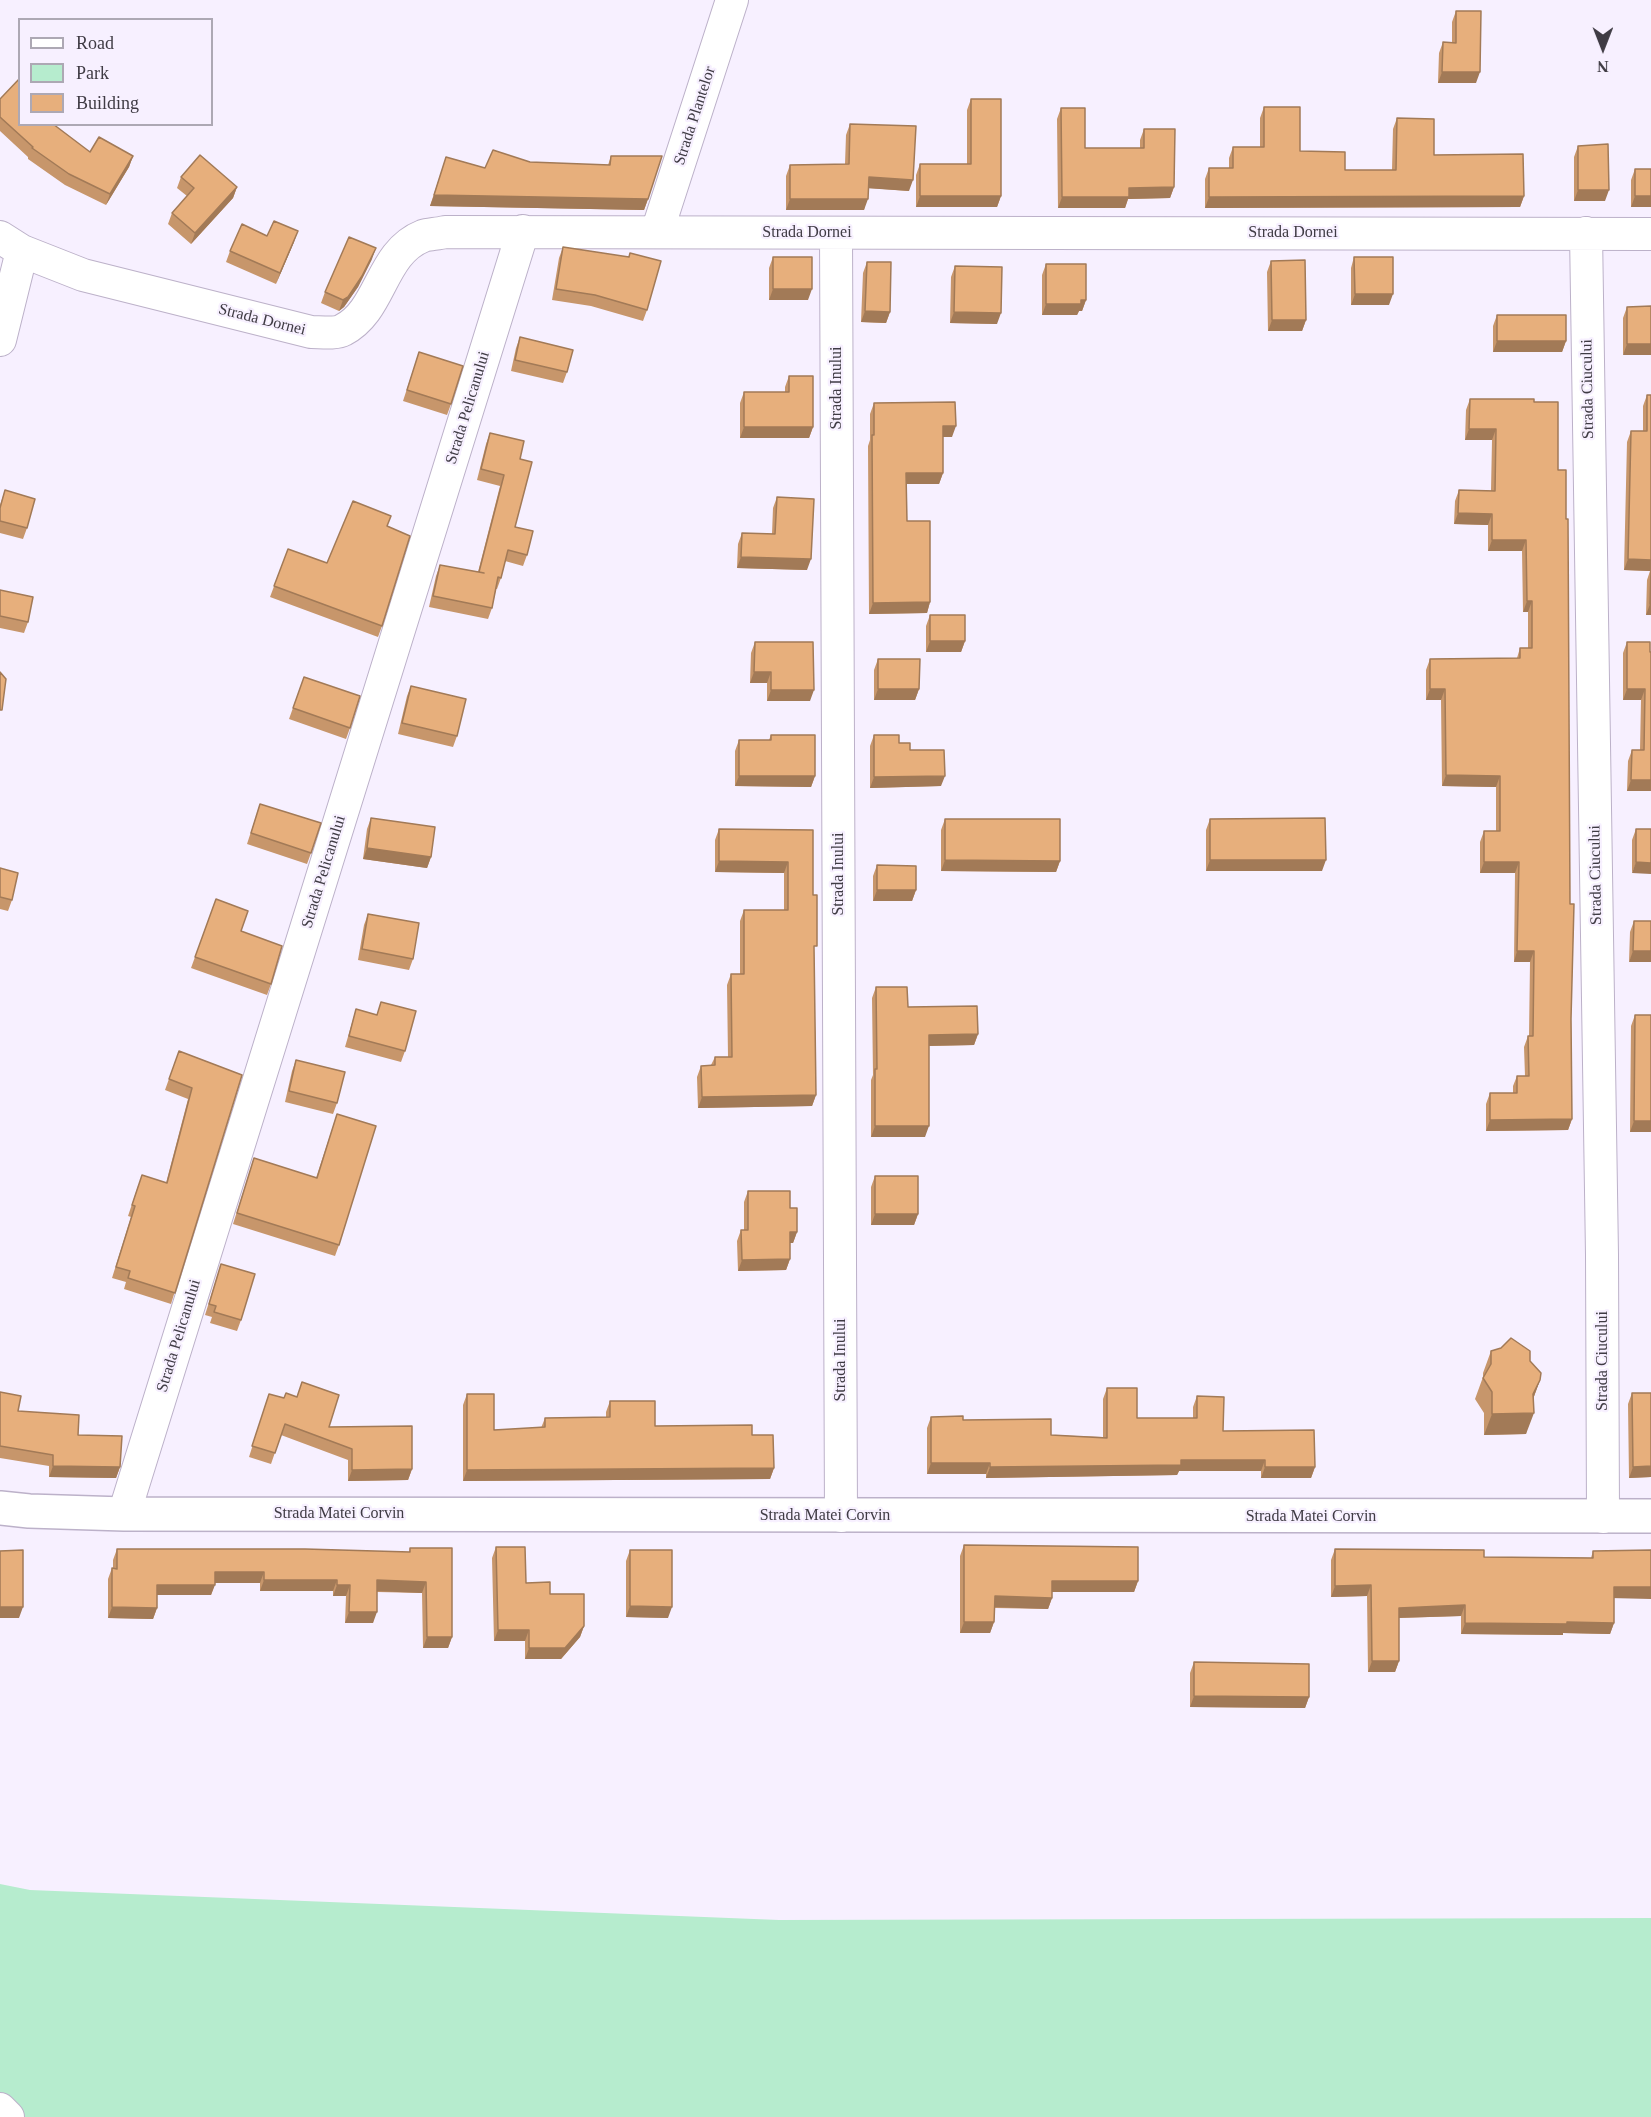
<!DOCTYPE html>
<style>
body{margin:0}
#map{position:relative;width:1651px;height:2117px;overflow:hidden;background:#f7f0ff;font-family:Georgia,serif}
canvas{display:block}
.legend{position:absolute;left:18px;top:18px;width:195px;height:108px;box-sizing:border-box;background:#f7f0ff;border:2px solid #ada8b4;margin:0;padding:8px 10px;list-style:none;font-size:18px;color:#3f3b44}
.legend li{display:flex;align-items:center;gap:12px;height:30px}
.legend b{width:30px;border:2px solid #ada8b4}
.north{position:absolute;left:1573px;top:18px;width:60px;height:60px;-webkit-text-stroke:4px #f7f0ff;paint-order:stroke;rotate:180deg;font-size:16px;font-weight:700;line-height:24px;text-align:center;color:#3f3b44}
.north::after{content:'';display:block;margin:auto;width:21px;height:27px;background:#3f3b44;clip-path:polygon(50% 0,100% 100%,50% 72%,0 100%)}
</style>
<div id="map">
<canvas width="1651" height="2117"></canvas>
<ul class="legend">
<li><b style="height:8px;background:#fff"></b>Road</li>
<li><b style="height:16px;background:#b6ecce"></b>Park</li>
<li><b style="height:16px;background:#e7af7c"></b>Building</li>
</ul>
<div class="north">N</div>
</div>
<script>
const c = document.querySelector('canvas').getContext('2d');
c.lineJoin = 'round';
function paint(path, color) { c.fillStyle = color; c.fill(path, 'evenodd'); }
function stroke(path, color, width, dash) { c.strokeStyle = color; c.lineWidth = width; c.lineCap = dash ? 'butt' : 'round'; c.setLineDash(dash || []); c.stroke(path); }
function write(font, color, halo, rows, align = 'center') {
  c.font = font + ' Georgia,serif'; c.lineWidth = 4.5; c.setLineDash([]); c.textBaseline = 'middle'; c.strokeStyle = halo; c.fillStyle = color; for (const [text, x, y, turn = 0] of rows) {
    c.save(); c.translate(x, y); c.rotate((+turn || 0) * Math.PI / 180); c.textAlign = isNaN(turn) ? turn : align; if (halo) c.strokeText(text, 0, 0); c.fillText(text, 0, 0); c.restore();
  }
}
paint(new Path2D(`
 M 0,1884 L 30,1890 L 779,1920 L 1651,1918 L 1651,2117 L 0,2117 Z`), '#b6ecce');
const minor = new Path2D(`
 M 657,232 L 732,0
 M 836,233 L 841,1516
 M 1586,233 L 1602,1255 L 1603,1517
 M 0,237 L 22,251 L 83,275 L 311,332 C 320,332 336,334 343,330 C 382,310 380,253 423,236 C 429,234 438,234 445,232 L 1651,234
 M 0,340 L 22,251
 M 124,1514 L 523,231
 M 0,2109 L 8,2117`);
const major = new Path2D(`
 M 0,1508 L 29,1511 L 124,1514 L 1651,1516`);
stroke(minor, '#bcb1c9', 34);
stroke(major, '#bcb1c9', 36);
stroke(minor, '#fff', 32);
stroke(major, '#fff', 33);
paint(new Path2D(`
 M 1456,11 L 1476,83 L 1438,83 L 1439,53 L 1443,42 L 1452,43 L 1452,22 Z
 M 0,99 L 20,124 L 90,152 L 133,156 L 129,167 L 106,205 L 65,185 L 28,159 L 28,157 L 0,131 Z
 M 971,99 L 1001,196 L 997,207 L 916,207 L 916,175 L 920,164 L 967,164 L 967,110 Z
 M 1264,107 L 1300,151 L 1345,170 L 1392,170 L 1393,129 L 1397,118 L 1434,155 L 1524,196 L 1520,207 L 1205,208 L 1205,179 L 1209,168 L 1229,168 L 1229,158 L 1233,147 L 1260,147 L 1260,118 Z
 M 1061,108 L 1085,148 L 1140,148 L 1140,140 L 1144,129 L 1174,187 L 1170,198 L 1128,199 L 1125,208 L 1058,208 L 1057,119 Z
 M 850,124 L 909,191 L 869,188 L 864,210 L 786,210 L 786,176 L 790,165 L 845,164 L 846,135 Z
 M 1578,146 L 1605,201 L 1574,201 L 1574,157 Z
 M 611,156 L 648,199 L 644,210 L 430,206 L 446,157 L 485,168 L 530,162 L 608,165 Z
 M 1635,169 L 1651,207 L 1631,207 L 1631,180 Z
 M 181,177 L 237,187 L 233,198 L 191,244 L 168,224 L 172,213 L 187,196 L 177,188 Z
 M 294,242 L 276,284 L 226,262 L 230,251 Z
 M 563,247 L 647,310 L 643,321 L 591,306 L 552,300 L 559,258 Z
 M 773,257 L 808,300 L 769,300 L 769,268 Z
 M 1354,257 L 1389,305 L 1351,305 L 1351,268 Z
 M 372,259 L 358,287 L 344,307 L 339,311 L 321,303 L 325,292 Z
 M 1271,261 L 1306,320 L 1302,331 L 1268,331 L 1267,272 Z
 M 867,262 L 890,312 L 886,323 L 861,322 L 863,273 Z
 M 1046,264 L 1086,300 L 1082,311 L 1079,311 L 1077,315 L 1042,315 L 1042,275 Z
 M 955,266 L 997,324 L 950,323 L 951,277 Z
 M 1651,306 L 1623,355 L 1623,318 L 1627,307 Z
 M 1497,315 L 1566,341 L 1562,352 L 1493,352 L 1493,326 Z
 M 520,337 L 567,372 L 563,383 L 511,371 L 516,348 Z
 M 419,352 L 451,404 L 447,415 L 403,401 Z
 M 789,376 L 813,427 L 809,438 L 740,438 L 740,403 L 744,392 L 785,392 L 785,387 Z
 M 1647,395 L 1651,395 L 1651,615 L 1646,615 L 1647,580 L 1650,571 L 1624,570 L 1627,442 L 1631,431 L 1643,431 L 1643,406 Z
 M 1470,399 L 1534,402 L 1558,470 L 1566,519 L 1572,1119 L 1568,1130 L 1486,1131 L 1486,1104 L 1490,1093 L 1513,1093 L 1513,1086 L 1517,1076 L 1525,1076 L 1524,1047 L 1528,1036 L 1529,1036 L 1530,962 L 1514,962 L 1515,873 L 1480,873 L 1480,842 L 1484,831 L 1496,831 L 1496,787 L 1442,786 L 1441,700 L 1426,700 L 1426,670 L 1430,659 L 1517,658 L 1520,648 L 1528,648 L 1528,612 L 1523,612 L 1522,551 L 1488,551 L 1488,525 L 1454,524 L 1455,501 L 1459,490 L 1491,491 L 1492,440 L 1465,440 L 1466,410 Z
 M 874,403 L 952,437 L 943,437 L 943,473 L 939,484 L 906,484 L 907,521 L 930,602 L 927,613 L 869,614 L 868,446 L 870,440 L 870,414 Z
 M 490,433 L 520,459 L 515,527 L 527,555 L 523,566 L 505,561 L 501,578 L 497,589 L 496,589 L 492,608 L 488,619 L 429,607 L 436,576 L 440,565 L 478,572 L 500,486 L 477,480 L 486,444 Z
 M 5,490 L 27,528 L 23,539 L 0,533 L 0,505 Z
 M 777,497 L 807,570 L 737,568 L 738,544 L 742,533 L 772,534 L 773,508 Z
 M 387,527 L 382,626 L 378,637 L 270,597 L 288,549 L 327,563 Z
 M 0,590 L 28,622 L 24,633 L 0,628 Z
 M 930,615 L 965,641 L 961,652 L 926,652 L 926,626 Z
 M 755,642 L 810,701 L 767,701 L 767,683 L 750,683 L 751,653 Z
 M 1627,642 L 1650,642 L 1651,791 L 1627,791 L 1628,761 L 1632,750 L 1640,750 L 1641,700 L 1623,700 L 1623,653 Z
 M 878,659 L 919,689 L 915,700 L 874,700 L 874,670 Z
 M 304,677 L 350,728 L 346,739 L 289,719 Z
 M 411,686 L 457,736 L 453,747 L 398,734 L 407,696 Z
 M 771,735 L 815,776 L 811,787 L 735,786 L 735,751 L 739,740 L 769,740 Z
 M 874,735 L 899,743 L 910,750 L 941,786 L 870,788 L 870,746 Z
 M 260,804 L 311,853 L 307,864 L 247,844 Z
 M 371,818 L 431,857 L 427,868 L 363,859 L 367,829 Z
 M 945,819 L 1060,861 L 1056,872 L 941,871 L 941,830 Z
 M 1210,819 L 1322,871 L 1206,871 L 1206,830 Z
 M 719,829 L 813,830 L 813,895 L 814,953 L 816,1095 L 812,1106 L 698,1108 L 697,1077 L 701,1066 L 711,1065 L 715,1057 L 728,1057 L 727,985 L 731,974 L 740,974 L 740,921 L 744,910 L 784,910 L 784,873 L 715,872 L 715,840 Z
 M 1636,829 L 1651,829 L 1632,873 L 1632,840 Z
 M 877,865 L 916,890 L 912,901 L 873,901 L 873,876 Z
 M 0,868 L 12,900 L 8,911 L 0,909 Z
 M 216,899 L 241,931 L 271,984 L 267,995 L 191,968 Z
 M 368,914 L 413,959 L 409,970 L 358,960 L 364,925 Z
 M 1634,921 L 1651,921 L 1629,962 L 1630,932 Z
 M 876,987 L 908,1007 L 978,1034 L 974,1045 L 929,1046 L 925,1137 L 871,1137 L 871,1080 L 873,1075 L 872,998 Z
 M 381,1002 L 405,1051 L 401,1062 L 345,1047 L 356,1009 L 377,1015 Z
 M 1635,1015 L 1651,1132 L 1630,1132 L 1631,1026 Z
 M 179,1051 L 242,1075 L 171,1304 L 124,1289 L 126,1282 L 112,1278 L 131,1217 L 128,1216 L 138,1186 L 166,1183 L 188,1099 L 165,1090 Z
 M 296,1060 L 337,1103 L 333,1114 L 285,1102 L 292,1071 Z
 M 337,1114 L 339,1245 L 335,1256 L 233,1224 L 254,1158 L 316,1178 Z
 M 875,1176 L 918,1214 L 914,1225 L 871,1225 L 871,1187 Z
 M 748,1191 L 790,1208 L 797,1232 L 793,1243 L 790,1243 L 790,1259 L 786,1270 L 738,1271 L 737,1241 L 741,1230 L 744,1230 L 744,1202 Z
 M 221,1264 L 241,1320 L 237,1331 L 210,1323 L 212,1317 L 205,1315 Z
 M 1491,1351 L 1530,1361 L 1540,1380 L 1533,1399 L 1526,1434 L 1484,1435 L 1484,1413 L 1475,1399 L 1483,1377 L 1483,1373 Z
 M 302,1382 L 329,1427 L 412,1469 L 408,1480 L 348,1481 L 348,1460 L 281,1435 L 271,1464 L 249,1457 L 269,1394 L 284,1398 L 297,1397 Z
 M 1107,1388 L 1137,1418 L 1193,1418 L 1193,1407 L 1197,1396 L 1223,1431 L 1315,1467 L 1311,1478 L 1261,1478 L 1261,1471 L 1179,1471 L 1177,1475 L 986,1478 L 986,1474 L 927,1474 L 927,1428 L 931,1417 L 963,1420 L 1051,1435 L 1103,1437 L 1103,1399 Z
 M 0,1392 L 18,1411 L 78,1435 L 120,1467 L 116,1478 L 49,1477 L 49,1466 L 0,1458 Z
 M 1632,1393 L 1651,1477 L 1629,1478 L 1628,1404 Z
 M 467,1394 L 494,1430 L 541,1428 L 545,1418 L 606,1417 L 606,1412 L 610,1401 L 655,1426 L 752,1435 L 774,1468 L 770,1479 L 463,1481 L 463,1405 Z
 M 964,1545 L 1138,1581 L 1134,1592 L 1052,1592 L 1052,1598 L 1048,1609 L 995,1608 L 994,1622 L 990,1633 L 960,1633 L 960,1556 Z
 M 496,1547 L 526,1583 L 550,1594 L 584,1626 L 580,1637 L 561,1659 L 525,1659 L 525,1641 L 494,1641 L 492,1558 Z
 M 410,1548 L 452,1637 L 448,1648 L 423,1648 L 422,1593 L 377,1592 L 373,1623 L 345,1623 L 346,1596 L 333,1596 L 333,1591 L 260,1591 L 260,1583 L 215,1583 L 211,1595 L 157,1595 L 157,1608 L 153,1619 L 108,1618 L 108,1579 L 112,1568 L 113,1568 L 113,1560 L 117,1549 L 409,1552 Z
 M 1335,1549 L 1484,1557 L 1591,1558 L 1593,1551 L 1614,1598 L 1614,1623 L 1610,1634 L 1563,1633 L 1563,1635 L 1461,1634 L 1461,1616 L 1399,1618 L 1399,1661 L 1395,1672 L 1368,1672 L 1367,1596 L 1331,1597 L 1331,1560 Z
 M 630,1550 L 668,1618 L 626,1617 L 626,1561 Z
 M 1194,1662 L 1309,1697 L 1305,1708 L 1190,1707 L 1190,1673 Z`), '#c7966b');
paint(new Path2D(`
 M 1442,72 L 1480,72 L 1476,83 L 1438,83 Z
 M 133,156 L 129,167 L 106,205 L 110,194 Z
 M 869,177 L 913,180 L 909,191 L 865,188 Z
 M 237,187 L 233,198 L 191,244 L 195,233 Z
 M 1174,187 L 1170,198 L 1128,199 L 1125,208 L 1058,208 L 1062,197 L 1129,188 Z
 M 1578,190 L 1609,190 L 1605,201 L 1574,201 Z
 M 434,195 L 648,199 L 644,210 L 430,206 Z
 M 920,196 L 1001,196 L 997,207 L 916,207 Z
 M 1524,196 L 1520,207 L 1205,208 L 1209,197 Z
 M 1635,196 L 1651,196 L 1651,207 L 1631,207 Z
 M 790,199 L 868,199 L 864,210 L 786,210 Z
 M 298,231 L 294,242 L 276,284 L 280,273 Z
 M 376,248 L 372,259 L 358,287 L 344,307 L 339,311 L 343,300 Z
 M 773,289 L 812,289 L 808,300 L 769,300 Z
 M 1355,294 L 1393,294 L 1389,305 L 1351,305 Z
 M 1081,300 L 1086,300 L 1082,311 L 1079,311 L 1077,315 L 1042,315 L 1046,304 Z
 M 865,311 L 890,312 L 886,323 L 861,322 Z
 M 954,312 L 1001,313 L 997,324 L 950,323 Z
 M 1272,320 L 1306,320 L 1302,331 L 1268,331 Z
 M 1497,341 L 1566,341 L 1562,352 L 1493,352 Z
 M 1627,344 L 1651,344 L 1651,355 L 1623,355 Z
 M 943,426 L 956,426 L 952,437 L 939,437 Z
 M 744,427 L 813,427 L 809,438 L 740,438 Z
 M 1469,429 L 1496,429 L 1492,440 L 1465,440 Z
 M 906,473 L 943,473 L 939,484 L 902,484 Z
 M 1458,513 L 1492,514 L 1488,525 L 1454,524 Z
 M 1492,540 L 1526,540 L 1522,551 L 1488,551 Z
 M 741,557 L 811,559 L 807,570 L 737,568 Z
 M 1628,559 L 1651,560 L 1651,571 L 1651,569 L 1650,571 L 1624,570 Z
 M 1527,601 L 1532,601 L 1528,612 L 1523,612 Z
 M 930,602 L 927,613 L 869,614 L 873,603 Z
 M 1650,604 L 1651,604 L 1651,615 L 1646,615 Z
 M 930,641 L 965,641 L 961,652 L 926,652 Z
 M 754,672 L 771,672 L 767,683 L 750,683 Z
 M 878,689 L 919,689 L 915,700 L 874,700 Z
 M 1430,689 L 1445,689 L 1441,700 L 1426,700 Z
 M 1627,689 L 1645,689 L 1641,700 L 1623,700 Z
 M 771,690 L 814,690 L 810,701 L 767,701 Z
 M 1446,775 L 1500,776 L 1496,787 L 1442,786 Z
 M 739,776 L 815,776 L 811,787 L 735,786 Z
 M 945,776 L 941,786 L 870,788 L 874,777 Z
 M 1631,780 L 1651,780 L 1651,791 L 1627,791 Z
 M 367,848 L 431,857 L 427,868 L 363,859 Z
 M 945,860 L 1060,861 L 1056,872 L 941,871 Z
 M 1210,860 L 1326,860 L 1322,871 L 1206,871 Z
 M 719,861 L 788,862 L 784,873 L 715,872 Z
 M 1484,862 L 1519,862 L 1515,873 L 1480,873 Z
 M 1636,862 L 1651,863 L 1651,874 L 1632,873 Z
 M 877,890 L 916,890 L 912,901 L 873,901 Z
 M 1517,951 L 1534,951 L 1530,962 L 1514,962 Z
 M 1633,951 L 1651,951 L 1651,962 L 1629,962 Z
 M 978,1034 L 974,1045 L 925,1046 L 929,1035 Z
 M 816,1095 L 812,1106 L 698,1108 L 702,1097 Z
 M 1572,1119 L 1568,1130 L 1486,1131 L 1490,1120 Z
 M 1634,1121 L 1651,1121 L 1651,1132 L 1630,1132 Z
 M 875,1126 L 929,1126 L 925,1137 L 871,1137 Z
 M 875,1214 L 918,1214 L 914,1225 L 871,1225 Z
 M 790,1232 L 797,1232 L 793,1243 L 786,1243 Z
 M 790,1259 L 786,1270 L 738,1271 L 742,1260 Z
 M 1540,1380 L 1532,1402 L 1534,1413 L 1526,1434 L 1484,1435 L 1492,1414 L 1533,1394 Z
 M 1181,1460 L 1265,1460 L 1261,1471 L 1179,1471 L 1177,1475 L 986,1478 L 990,1467 Z
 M 931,1463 L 990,1463 L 986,1474 L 927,1474 Z
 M 53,1466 L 120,1467 L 116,1478 L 49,1477 Z
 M 1651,1466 L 1651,1477 L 1629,1478 L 1633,1467 Z
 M 1265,1467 L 1315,1467 L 1311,1478 L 1261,1478 Z
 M 774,1468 L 770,1479 L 463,1481 L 467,1470 Z
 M 412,1469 L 408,1480 L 348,1481 L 352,1470 Z
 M 215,1572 L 264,1572 L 260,1583 L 211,1583 Z
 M 264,1580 L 337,1580 L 333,1591 L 260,1591 Z
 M 377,1580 L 426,1582 L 422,1593 L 373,1591 Z
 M 1052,1581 L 1138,1581 L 1134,1592 L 1048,1592 Z
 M 157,1585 L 215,1585 L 211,1595 L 153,1595 Z
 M 337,1585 L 350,1585 L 346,1596 L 333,1596 Z
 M 1371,1585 L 1367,1596 L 1331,1597 L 1335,1586 Z
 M 1614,1587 L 1651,1587 L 1651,1599 L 1610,1598 Z
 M 995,1596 L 1052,1598 L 1048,1609 L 991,1607 Z
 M 1465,1605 L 1461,1616 L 1395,1618 L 1399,1608 Z
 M 630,1606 L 672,1607 L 668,1618 L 626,1617 Z
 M 0,1607 L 23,1607 L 19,1618 L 0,1618 Z
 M 112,1607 L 157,1608 L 153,1619 L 108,1618 Z
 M 349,1612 L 377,1612 L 373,1623 L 345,1623 Z
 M 964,1622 L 994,1622 L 990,1633 L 960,1633 Z
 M 1567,1622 L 1614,1623 L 1610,1634 L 1563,1633 L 1563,1635 L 1461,1634 L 1465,1623 Z
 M 584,1626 L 580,1637 L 561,1659 L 525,1659 L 529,1648 Z
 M 498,1630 L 529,1630 L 525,1641 L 494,1641 Z
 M 427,1637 L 452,1637 L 448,1648 L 423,1648 Z
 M 1372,1661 L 1399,1661 L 1395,1672 L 1368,1672 Z
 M 1194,1696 L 1309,1697 L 1305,1708 L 1190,1707 Z`), '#a27a57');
const building = new Path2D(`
 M 1456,11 L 1481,11 L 1480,72 L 1442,72 L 1443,42 L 1456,43 Z
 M 20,78 L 20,124 L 53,124 L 90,152 L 99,137 L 133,156 L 110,194 L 69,174 L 32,148 L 33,147 L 0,117 L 0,99 Z
 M 971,99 L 1001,99 L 1001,196 L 920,196 L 920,164 L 971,164 Z
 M 1264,107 L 1300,107 L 1300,151 L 1345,152 L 1345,170 L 1396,170 L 1397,118 L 1434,119 L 1434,155 L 1523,154 L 1524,196 L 1209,197 L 1209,168 L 1233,168 L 1233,147 L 1264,147 Z
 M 1061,108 L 1085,108 L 1085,148 L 1144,148 L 1144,129 L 1175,129 L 1174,187 L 1129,188 L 1129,197 L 1062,197 Z
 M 850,124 L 916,126 L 913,180 L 869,177 L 868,199 L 790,199 L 790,165 L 849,164 Z
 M 1608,144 L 1609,190 L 1578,190 L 1578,146 Z
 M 493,150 L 530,162 L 610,165 L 611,156 L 662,156 L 648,199 L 434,195 L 446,157 L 485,168 Z
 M 200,155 L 237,187 L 195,233 L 172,213 L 194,188 L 181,177 Z
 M 1635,169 L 1651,169 L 1651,196 L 1635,196 Z
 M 274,221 L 298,231 L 280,273 L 230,251 L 242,224 L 267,236 Z
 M 349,237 L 376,248 L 362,276 L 348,297 L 343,300 L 325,292 Z
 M 563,247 L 629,257 L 630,253 L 661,261 L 647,310 L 595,295 L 556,289 Z
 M 773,257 L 812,257 L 812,289 L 773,289 Z
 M 1354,257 L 1393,257 L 1393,294 L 1355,294 Z
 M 1305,260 L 1306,320 L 1272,320 L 1271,261 Z
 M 867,262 L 891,262 L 890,312 L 865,311 Z
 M 1046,264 L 1086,264 L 1086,300 L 1081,300 L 1081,304 L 1046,304 Z
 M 955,266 L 1002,267 L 1001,313 L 954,312 Z
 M 1651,306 L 1651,344 L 1627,344 L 1627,307 Z
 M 1497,315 L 1566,315 L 1566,341 L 1497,341 Z
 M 520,337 L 573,350 L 567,372 L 515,360 Z
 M 419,352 L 463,366 L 451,404 L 407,390 Z
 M 789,376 L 813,376 L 813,427 L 744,427 L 744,392 L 789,392 Z
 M 1647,395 L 1651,395 L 1651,560 L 1628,559 L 1631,431 L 1647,431 Z
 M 1470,399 L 1534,399 L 1534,402 L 1558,402 L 1558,470 L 1566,470 L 1566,519 L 1568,519 L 1570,904 L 1574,904 L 1571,1019 L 1572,1119 L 1490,1120 L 1490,1093 L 1517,1093 L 1517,1076 L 1529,1076 L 1528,1036 L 1533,1036 L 1534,951 L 1517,951 L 1519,862 L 1484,862 L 1484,831 L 1500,831 L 1500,776 L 1446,775 L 1445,689 L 1430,689 L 1430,659 L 1520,658 L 1520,648 L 1532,648 L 1532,601 L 1527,601 L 1526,540 L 1492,540 L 1492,514 L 1458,513 L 1459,490 L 1495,491 L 1496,429 L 1469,429 Z
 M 955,402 L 956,426 L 943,426 L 943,473 L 906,473 L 907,521 L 930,521 L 930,602 L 873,603 L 872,435 L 874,435 L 874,403 Z
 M 490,433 L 524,441 L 520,459 L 532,462 L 515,527 L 533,531 L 527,555 L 508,550 L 501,578 L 498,577 L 492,608 L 433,596 L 440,565 L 484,573 L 479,572 L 504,475 L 481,469 Z
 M 5,490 L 35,499 L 27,528 L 0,521 L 0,508 Z
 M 777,497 L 814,499 L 811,559 L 741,557 L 742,533 L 775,534 Z
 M 353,501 L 391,516 L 387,526 L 410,536 L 382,626 L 274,586 L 288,549 L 327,563 Z
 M 1651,569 L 1651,604 L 1650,604 Z
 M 0,590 L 33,597 L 28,622 L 0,616 Z
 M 930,615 L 965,615 L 965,641 L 930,641 Z
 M 755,642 L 813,642 L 814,690 L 771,690 L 771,672 L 754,672 Z
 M 1627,642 L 1650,642 L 1650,652 L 1651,652 L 1651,780 L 1631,780 L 1632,750 L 1644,750 L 1645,689 L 1627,689 Z
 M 878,659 L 920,659 L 919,689 L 878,689 Z
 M 0,672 L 6,679 L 2,710 L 0,710 Z
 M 304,677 L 360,696 L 350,728 L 293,708 Z
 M 411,686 L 466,699 L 457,736 L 402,723 Z
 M 771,735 L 815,735 L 815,776 L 739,776 L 739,740 L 771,740 Z
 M 874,735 L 899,735 L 899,743 L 910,743 L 910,750 L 944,750 L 945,776 L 874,777 Z
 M 260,804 L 321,823 L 311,853 L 251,833 Z
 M 371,818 L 435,827 L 431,857 L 367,848 Z
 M 1325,818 L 1326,860 L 1210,860 L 1210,819 Z
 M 945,819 L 1060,819 L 1060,861 L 945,860 Z
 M 719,829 L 813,830 L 813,895 L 817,895 L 817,946 L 814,946 L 816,1095 L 702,1097 L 701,1066 L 715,1065 L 715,1057 L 732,1057 L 731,974 L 744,974 L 744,910 L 788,910 L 788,862 L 719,861 Z
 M 1636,829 L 1651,829 L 1651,863 L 1636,862 Z
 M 877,865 L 916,866 L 916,890 L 877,890 Z
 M 0,868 L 18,873 L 12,900 L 0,897 Z
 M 216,899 L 248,911 L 241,931 L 282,946 L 271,984 L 195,957 Z
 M 368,914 L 419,923 L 413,959 L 362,949 Z
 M 1634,921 L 1651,921 L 1651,951 L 1633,951 Z
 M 876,987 L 907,987 L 908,1007 L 977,1006 L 978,1034 L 929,1035 L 929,1126 L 875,1126 L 875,1069 L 877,1069 Z
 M 381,1002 L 416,1011 L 405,1051 L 349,1036 L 356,1009 L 377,1015 Z
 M 1635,1015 L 1651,1015 L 1651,1121 L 1634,1121 Z
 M 179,1051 L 242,1075 L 175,1293 L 128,1278 L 130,1271 L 116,1267 L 135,1206 L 132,1205 L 142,1175 L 167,1183 L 192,1088 L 169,1079 Z
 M 296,1060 L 345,1072 L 337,1103 L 289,1091 Z
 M 337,1114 L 376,1126 L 339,1245 L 237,1213 L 254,1158 L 317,1178 Z
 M 875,1176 L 918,1176 L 918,1214 L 875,1214 Z
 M 748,1191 L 790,1191 L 790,1208 L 797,1208 L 797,1232 L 790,1232 L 790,1259 L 742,1260 L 741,1230 L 748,1230 Z
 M 221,1264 L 255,1274 L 241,1320 L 214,1312 L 216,1306 L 209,1304 Z
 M 1511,1338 L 1530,1351 L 1530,1361 L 1541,1373 L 1540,1380 L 1533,1394 L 1534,1413 L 1492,1414 L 1492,1392 L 1483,1378 L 1491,1364 L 1491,1351 L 1501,1348 Z
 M 302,1382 L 339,1395 L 329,1427 L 412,1426 L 412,1469 L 352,1470 L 352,1449 L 285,1424 L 275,1453 L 252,1446 L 269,1394 L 284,1398 L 286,1393 L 297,1397 Z
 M 1107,1388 L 1137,1388 L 1137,1418 L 1197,1418 L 1197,1396 L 1224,1397 L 1223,1431 L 1314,1430 L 1315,1467 L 1265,1467 L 1265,1460 L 1181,1460 L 1181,1465 L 990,1467 L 990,1463 L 931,1463 L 931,1417 L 963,1416 L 963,1420 L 1051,1419 L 1051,1435 L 1107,1438 Z
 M 0,1392 L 21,1396 L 18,1411 L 79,1415 L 78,1435 L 122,1436 L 120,1467 L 53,1466 L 53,1455 L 0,1446 Z
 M 1632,1393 L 1651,1393 L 1651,1466 L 1633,1467 Z
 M 467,1394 L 494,1394 L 494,1430 L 545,1427 L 545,1418 L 610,1417 L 610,1401 L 655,1401 L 655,1426 L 752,1425 L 752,1435 L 773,1435 L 774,1468 L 467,1470 Z
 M 964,1545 L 1138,1547 L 1138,1581 L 1052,1581 L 1052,1598 L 995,1596 L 994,1622 L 964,1622 Z
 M 496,1547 L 525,1547 L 526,1583 L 550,1582 L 550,1594 L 584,1594 L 584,1626 L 565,1648 L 529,1648 L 529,1630 L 498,1630 Z
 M 410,1548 L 452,1548 L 452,1637 L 427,1637 L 426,1582 L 377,1580 L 377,1612 L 349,1612 L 350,1585 L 337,1585 L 337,1580 L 264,1580 L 264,1572 L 215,1572 L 215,1585 L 157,1585 L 157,1608 L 112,1607 L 112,1568 L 117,1569 L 117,1549 L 305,1549 L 410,1552 Z
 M 1335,1549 L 1484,1550 L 1484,1557 L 1593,1558 L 1593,1551 L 1651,1550 L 1651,1587 L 1614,1587 L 1614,1623 L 1567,1622 L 1567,1624 L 1465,1623 L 1465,1605 L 1399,1608 L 1399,1661 L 1372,1661 L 1371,1585 L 1335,1586 Z
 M 23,1550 L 23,1607 L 0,1607 L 0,1551 Z
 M 630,1550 L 672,1550 L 672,1607 L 630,1606 Z
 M 1194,1662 L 1309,1664 L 1309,1697 L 1194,1696 Z`);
paint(building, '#e7af7c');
stroke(building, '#a27a57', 1.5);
write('16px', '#3f3b44', '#f7f0ff', [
 ["Strada Plantelor",695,116,-72],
 ["Strada Dornei",807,233],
 ["Strada Dornei",1293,233],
 ["Strada Dornei",262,320,14],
 ["Strada Inului",837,388,-90],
 ["Strada Ciucului",1588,389,-91],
 ["Strada Pelicanului",468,408,-73],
 ["Strada Pelicanului",324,872,-73],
 ["Strada Inului",839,874,-90],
 ["Strada Ciucului",1596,875,-91],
 ["Strada Pelicanului",179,1336,-73],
 ["Strada Inului",841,1360,-90],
 ["Strada Ciucului",1603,1361,-90],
 ["Strada Matei Corvin",339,1514],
 ["Strada Matei Corvin",825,1516],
 ["Strada Matei Corvin",1311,1517]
]);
</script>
